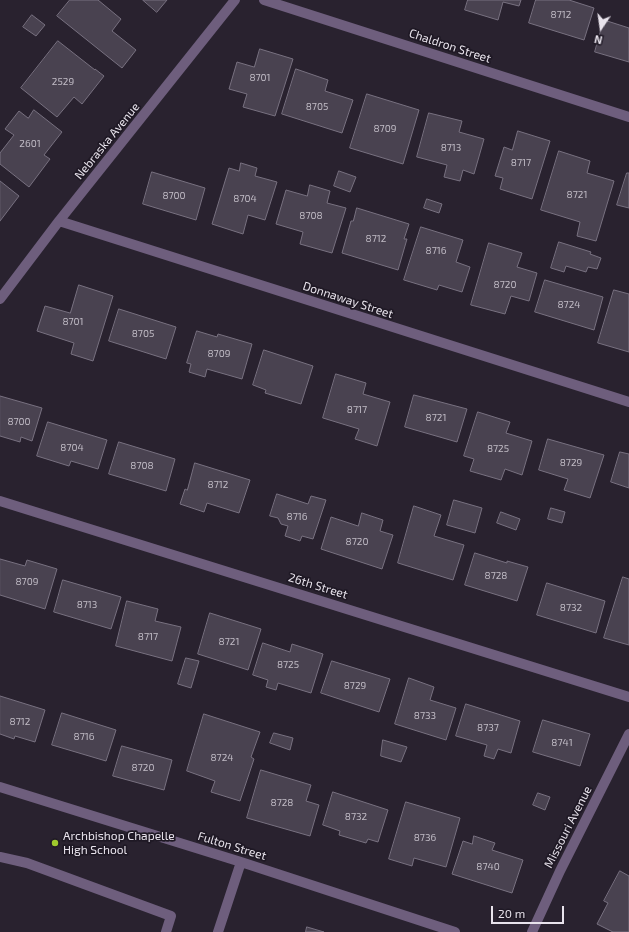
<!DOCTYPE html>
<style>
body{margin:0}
#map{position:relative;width:629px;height:932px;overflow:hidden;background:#29222f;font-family:"Exo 2",sans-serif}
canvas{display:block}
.north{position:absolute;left:581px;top:8px;width:40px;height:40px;-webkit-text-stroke:3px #1f1925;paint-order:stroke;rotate:193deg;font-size:11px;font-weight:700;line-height:16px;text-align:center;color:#e8e3ec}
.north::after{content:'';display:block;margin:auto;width:14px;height:18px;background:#e8e3ec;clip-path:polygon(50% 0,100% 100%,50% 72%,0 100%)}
.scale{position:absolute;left:491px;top:906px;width:73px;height:18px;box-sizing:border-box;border:2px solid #e8e3ec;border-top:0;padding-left:5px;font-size:12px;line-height:14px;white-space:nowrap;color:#e8e3ec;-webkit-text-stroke:3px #1f1925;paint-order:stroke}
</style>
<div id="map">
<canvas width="629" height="932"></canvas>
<div class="north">N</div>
<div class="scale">20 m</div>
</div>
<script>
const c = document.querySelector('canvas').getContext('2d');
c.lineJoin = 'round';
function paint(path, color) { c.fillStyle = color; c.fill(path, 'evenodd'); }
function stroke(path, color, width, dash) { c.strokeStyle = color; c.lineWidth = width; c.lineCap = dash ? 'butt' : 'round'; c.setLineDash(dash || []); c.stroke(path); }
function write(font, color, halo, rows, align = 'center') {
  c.font = font + ' "Exo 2",sans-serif'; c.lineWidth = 3.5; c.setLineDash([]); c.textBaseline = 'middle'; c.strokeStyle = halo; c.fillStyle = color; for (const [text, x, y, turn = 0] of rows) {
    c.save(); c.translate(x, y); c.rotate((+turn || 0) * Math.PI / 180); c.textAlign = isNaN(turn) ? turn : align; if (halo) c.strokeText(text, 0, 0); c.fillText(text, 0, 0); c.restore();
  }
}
const building = new Path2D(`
 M 70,0 L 98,0 L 121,19 L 112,31 L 136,50 L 122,68 L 57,16 Z
 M 143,0 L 167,0 L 157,12 Z
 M 468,0 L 521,0 L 519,6 L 503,2 L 498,20 L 465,10 Z
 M 536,0 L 569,0 L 594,8 L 584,40 L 529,23 Z
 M 32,15 L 45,25 L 36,36 L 23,27 Z
 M 604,20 L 629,28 L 629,62 L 595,52 Z
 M 58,41 L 95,70 L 95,69 L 104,76 L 82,104 L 74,97 L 57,117 L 21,88 Z
 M 260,49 L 293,59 L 275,116 L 243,107 L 247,94 L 229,89 L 237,62 L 254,67 Z
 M 296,69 L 328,80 L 325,91 L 353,100 L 342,133 L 282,114 Z
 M 367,94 L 419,110 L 403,164 L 350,148 Z
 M 34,110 L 62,132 L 44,155 L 50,159 L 29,187 L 0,164 L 0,153 L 14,135 L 5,129 L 19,111 L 28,118 Z
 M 429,113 L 462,121 L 459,132 L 484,139 L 474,174 L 463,170 L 460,181 L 444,177 L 447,165 L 417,157 Z
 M 518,131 L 550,141 L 532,199 L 500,189 L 503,178 L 495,176 L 504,147 L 512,150 Z
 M 559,151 L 590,161 L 587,173 L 614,181 L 596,241 L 577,236 L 580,222 L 541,210 Z
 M 241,163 L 257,168 L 255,176 L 277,182 L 265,220 L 248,215 L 243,234 L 212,224 L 229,168 L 239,171 Z
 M 339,171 L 356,177 L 350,192 L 334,186 Z
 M 152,172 L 205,188 L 196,220 L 143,204 Z
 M 627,173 L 629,173 L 629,208 L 617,205 Z
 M 0,181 L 19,196 L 0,221 Z
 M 310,185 L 330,191 L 327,203 L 346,208 L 332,253 L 300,244 L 303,232 L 276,224 L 286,190 L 307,196 Z
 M 427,199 L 442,204 L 439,213 L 424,208 Z
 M 357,208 L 409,224 L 404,239 L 407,239 L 398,270 L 342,253 L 351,221 L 353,221 Z
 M 421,227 L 463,240 L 456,262 L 470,267 L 462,292 L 439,285 L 437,290 L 404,280 Z
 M 559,242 L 591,252 L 590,254 L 601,258 L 597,269 L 588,267 L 586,272 L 566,266 L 564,272 L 551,268 Z
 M 489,243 L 522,253 L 517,267 L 537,273 L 529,301 L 511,296 L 505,314 L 471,305 Z
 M 545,280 L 603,297 L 594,330 L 535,312 Z
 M 79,285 L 113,296 L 93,361 L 71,354 L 74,343 L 37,331 L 45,306 L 70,313 Z
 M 614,290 L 629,294 L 629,352 L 598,343 Z
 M 119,309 L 176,327 L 166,359 L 109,341 Z
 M 197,331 L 217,337 L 218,334 L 252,344 L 242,379 L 207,369 L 205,377 L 189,372 L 191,364 L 187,363 Z
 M 264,350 L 313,366 L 301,404 L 265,393 L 266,390 L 253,385 Z
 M 336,374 L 366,383 L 363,394 L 390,402 L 377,446 L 355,439 L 359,429 L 323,418 Z
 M 414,395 L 467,409 L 457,442 L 405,427 Z
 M 0,396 L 42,408 L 32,441 L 21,437 L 20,442 L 0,436 Z
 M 478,412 L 510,422 L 506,433 L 532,441 L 522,475 L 505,469 L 501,480 L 470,471 L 474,459 L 464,456 Z
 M 48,422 L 107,440 L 98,469 L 71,461 L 69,466 L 37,456 Z
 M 548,439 L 604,455 L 590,498 L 564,490 L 568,479 L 539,470 Z
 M 119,442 L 175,459 L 166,491 L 109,474 Z
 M 620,452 L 629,454 L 629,488 L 611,482 Z
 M 195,463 L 250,480 L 239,513 L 207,503 L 204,512 L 180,504 L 185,489 L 187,490 Z
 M 277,494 L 308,504 L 311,496 L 326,500 L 313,539 L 302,536 L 300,541 L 285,536 L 288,526 L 281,524 L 278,518 L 270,516 Z
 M 454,500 L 482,508 L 475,533 L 447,525 Z
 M 414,506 L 441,515 L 434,536 L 464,545 L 453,580 L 398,563 Z
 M 551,508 L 565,512 L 562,523 L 548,519 Z
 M 501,512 L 520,519 L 516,530 L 497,523 Z
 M 362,513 L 383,520 L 380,531 L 393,535 L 382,569 L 321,549 L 331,517 L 358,526 Z
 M 475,553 L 507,563 L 507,561 L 528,567 L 517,601 L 465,585 Z
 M 0,559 L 25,566 L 27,560 L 57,569 L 45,609 L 0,595 Z
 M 623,577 L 629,579 L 629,645 L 604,638 Z
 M 63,580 L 121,597 L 111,629 L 54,612 Z
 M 547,583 L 605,601 L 596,633 L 537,615 Z
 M 127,601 L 158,609 L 155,621 L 181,627 L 172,661 L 116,646 Z
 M 210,613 L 261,629 L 248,670 L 198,654 Z
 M 263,643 L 290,652 L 292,644 L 323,654 L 311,693 L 278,683 L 276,690 L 266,687 L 268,680 L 253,675 Z
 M 186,658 L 199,661 L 191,688 L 178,684 Z
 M 332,661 L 390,679 L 379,712 L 321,693 Z
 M 409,678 L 434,687 L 430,700 L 456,708 L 446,740 L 395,724 Z
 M 0,696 L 45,710 L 35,742 L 15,736 L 14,739 L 0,734 Z
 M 466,704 L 520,721 L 511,753 L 498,749 L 494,759 L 484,756 L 487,745 L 456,736 Z
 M 62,713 L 116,730 L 106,761 L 52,745 Z
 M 204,714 L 260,732 L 251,757 L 254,759 L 240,801 L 211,792 L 215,781 L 187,771 Z
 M 543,720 L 590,734 L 580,766 L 533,752 Z
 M 274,733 L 293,738 L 290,750 L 270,743 Z
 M 383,740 L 407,747 L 401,762 L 381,756 Z
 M 122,746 L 172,760 L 164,790 L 113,776 Z
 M 261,770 L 311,785 L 306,801 L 319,805 L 310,836 L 247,818 Z
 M 333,792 L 388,810 L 378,842 L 368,839 L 366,843 L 339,835 L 340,831 L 323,825 Z
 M 538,793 L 550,797 L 545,810 L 533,805 Z
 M 406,802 L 460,818 L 446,867 L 414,858 L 412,866 L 389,859 Z
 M 474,836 L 495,843 L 492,850 L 523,860 L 512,893 L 452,874 L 463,841 L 472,844 Z
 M 620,871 L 629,876 L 629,932 L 613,932 L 597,924 L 608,903 L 604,901 Z
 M 307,927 L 324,932 L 306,932 Z`);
paint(building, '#494250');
stroke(building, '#787180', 1);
stroke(new Path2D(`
 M 264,0 L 629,117
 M 59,221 L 629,402
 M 0,299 L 59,221 L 235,0
 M 0,501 L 629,697
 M 0,787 L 241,862 L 455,932
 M 0,857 L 27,863 L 171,916 L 166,932
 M 218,932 L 241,862
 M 532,932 L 560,871 L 629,734`), '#6e5e7d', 10);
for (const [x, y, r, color] of [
 [55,843,4,"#9fca2d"]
]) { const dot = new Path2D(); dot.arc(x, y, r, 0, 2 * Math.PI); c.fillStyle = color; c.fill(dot); stroke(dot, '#1f1925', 1.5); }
write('10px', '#c0bbc5', null, [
 ["8712",561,15],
 ["8701",260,78],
 ["2529",63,82],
 ["8705",317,107],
 ["8709",385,129],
 ["2601",30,144],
 ["8713",451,148],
 ["8717",521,163],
 ["8721",577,195],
 ["8700",174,196],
 ["8704",245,199],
 ["8708",311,216],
 ["8712",376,239],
 ["8716",436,251],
 ["8720",505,285],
 ["8724",569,305],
 ["8701",73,322],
 ["8705",143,334],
 ["8709",219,354],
 ["8717",357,410],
 ["8721",436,418],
 ["8700",19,422],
 ["8704",72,448],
 ["8725",498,449],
 ["8729",571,463],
 ["8708",142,466],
 ["8712",218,485],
 ["8716",297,517],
 ["8720",357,542],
 ["8728",496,576],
 ["8709",27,582],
 ["8713",87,605],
 ["8732",571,608],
 ["8717",148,637],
 ["8721",229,642],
 ["8725",288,665],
 ["8729",355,686],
 ["8733",425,716],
 ["8712",20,722],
 ["8737",488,728],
 ["8716",84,737],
 ["8741",562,743],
 ["8724",222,758],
 ["8720",143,768],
 ["8728",282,803],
 ["8732",356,817],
 ["8736",425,838],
 ["8740",488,867]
]);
write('12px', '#e8e3ec', '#1f1925', [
 ["Chaldron Street",450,46,18],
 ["Nebraska Avenue",107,141,-51],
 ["Donnaway Street",348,300,18],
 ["26th Street",318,586,17],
 ["Missouri Avenue",568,827,-63],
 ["Fulton Street",232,846,17]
]);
write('12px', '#e8e3ec', '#1f1925', [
 ["Archbishop Chapelle",63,836],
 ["High School",63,850]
], 'left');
</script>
